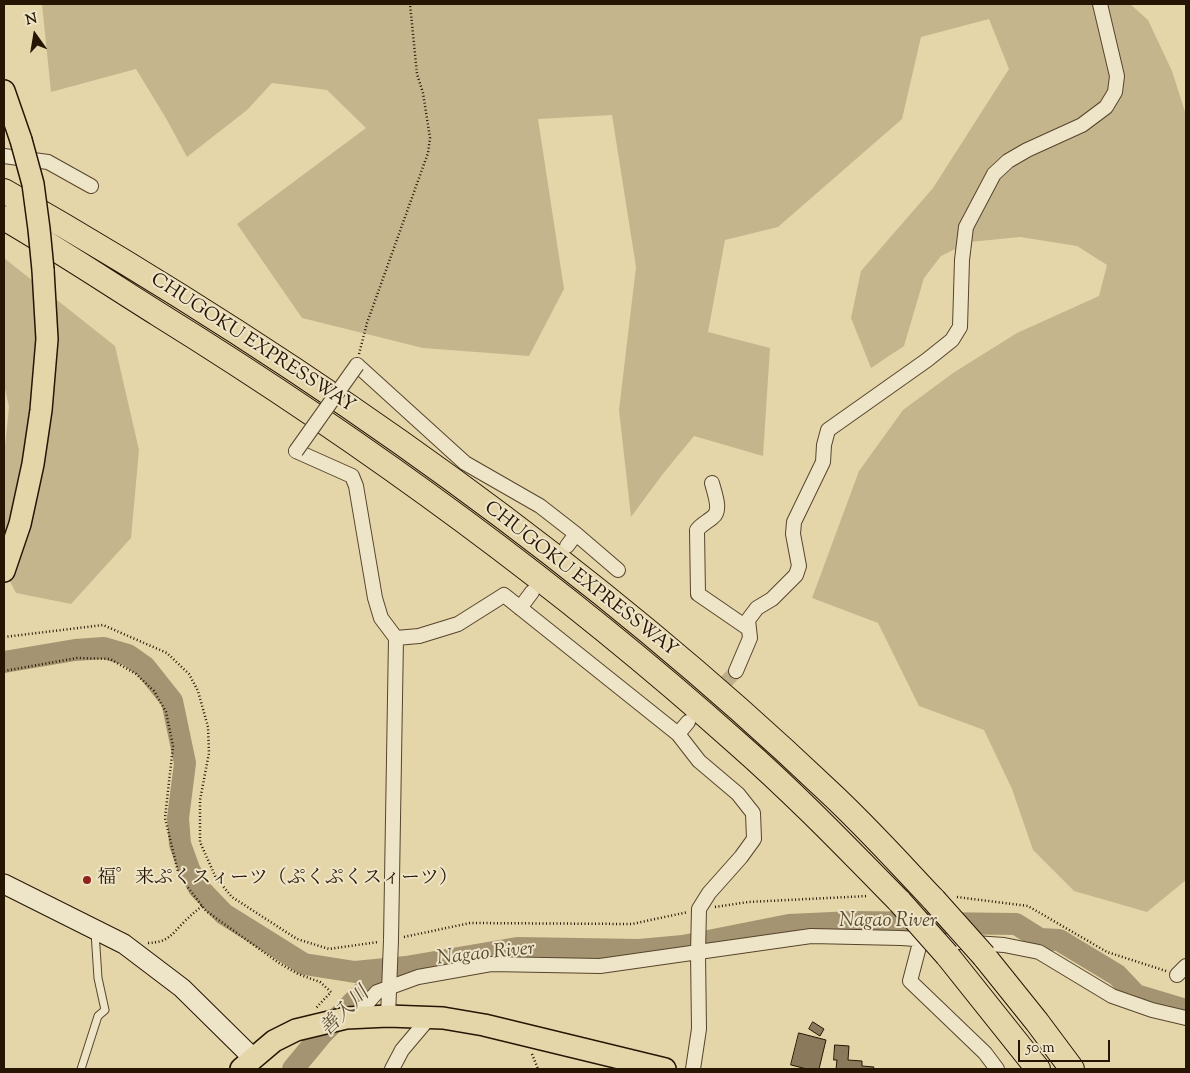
<!DOCTYPE html>
<meta charset="utf-8">
<style>
body{margin:0}
#map{position:relative;width:1190px;height:1073px;overflow:hidden;background:#e5d6a9;font-family:"Sorts Mill Goudy",serif}
canvas{display:block}
.frame{position:absolute;inset:0;border:5px solid #271504;pointer-events:none}
.north{position:absolute;left:10px;top:10px;width:50px;height:50px;-webkit-text-stroke:4px #eee4c7;paint-order:stroke;rotate:347deg;font-size:14px;font-weight:700;line-height:20px;text-align:center;color:#271504}
.north::after{content:'';display:block;margin:auto;width:18px;height:22px;background:#271504;clip-path:polygon(50% 0,100% 100%,50% 72%,0 100%)}
.scale{position:absolute;left:1018px;top:1040px;width:92px;height:22px;box-sizing:border-box;border:2px solid #271504;border-top:0;padding-left:6px;font-size:15px;line-height:18px;white-space:nowrap;color:#271504;-webkit-text-stroke:4px #eee4c7;paint-order:stroke}
</style>
<div id="map">
<canvas width="1190" height="1073"></canvas>
<div class="frame"></div>
<div class="north">N</div>
<div class="scale">50 m</div>
</div>
<script>
const c = document.querySelector('canvas').getContext('2d');
c.lineJoin = 'round';
function paint(path, color) { c.fillStyle = color; c.fill(path, 'evenodd'); }
function stroke(path, color, width, dash) { c.strokeStyle = color; c.lineWidth = width; c.lineCap = dash ? 'butt' : 'round'; c.setLineDash(dash || []); c.stroke(path); }
function write(font, color, halo, rows, align = 'center') {
  c.font = font + ' "Sorts Mill Goudy","Noto Serif JP",serif'; c.lineWidth = 4; c.setLineDash([]); c.textBaseline = 'middle'; c.strokeStyle = halo; c.fillStyle = color; for (const [text, x, y, turn = 0] of rows) {
    c.save(); c.translate(x, y); c.rotate((+turn || 0) * Math.PI / 180); c.textAlign = isNaN(turn) ? turn : align; if (halo) c.strokeText(text, 0, 0); c.fillText(text, 0, 0); c.restore();
  }
}
paint(new Path2D(`
 M 42,4 L 1130,4 L 1148,20 L 1172,71 L 1186,115 L 1186,880 L 1147,912 L 1074,891 L 1033,850 L 1012,789 L 984,730 L 919,706 L 878,623 L 812,598 L 859,471 L 903,410 L 953,373 L 1017,333 L 1099,296 L 1107,265 L 1077,246 L 1020,237 L 970,242 L 941,256 L 924,278 L 904,346 L 871,368 L 851,318 L 861,271 L 933,188 L 1009,69 L 989,19 L 921,37 L 902,119 L 778,227 L 725,240 L 708,332 L 770,348 L 763,456 L 694,436 L 662,475 L 631,517 L 619,410 L 636,267 L 612,115 L 538,119 L 564,289 L 529,356 L 423,348 L 302,318 L 237,224 L 366,128 L 327,90 L 272,83 L 247,110 L 187,157 L 167,120 L 136,69 L 51,92 Z
 M 4,258 L 115,346 L 139,450 L 131,538 L 71,604 L 16,593 L 4,570 L 4,456 L 9,407 L 4,384 Z`), '#c5b58d');
stroke(new Path2D(`
 M 4,662 L 75,650 L 104,648 L 128,655 L 145,667 L 172,701 L 185,763 L 178,818 L 180,844 L 189,869 L 199,888 L 224,914 L 304,964 L 355,972 L 406,967 L 517,948 L 639,950 L 683,946 L 789,925 L 853,922 L 1016,924 L 1040,939 L 1059,940 L 1117,975 L 1136,995 L 1186,1010
 M 293,1069 L 322,1034 L 364,991 L 399,971`), '#a49471', 22);
const building = new Path2D(`
 M 813,1022 L 824,1029 L 820,1036 L 809,1029 Z
 M 799,1033 L 826,1040 L 819,1069 L 807,1069 L 791,1065 Z
 M 835,1045 L 849,1046 L 848,1060 L 862,1061 L 862,1066 L 874,1067 L 873,1069 L 836,1069 L 837,1060 L 834,1060 Z`);
paint(building, '#8a795a');
stroke(building, '#271504', 1);
stroke(new Path2D(`
 M 696,714 L 736,671`), '#bfaf88', 14, [14, 7]);
const lane = new Path2D(`
 M 81,1069 L 98,1016 L 105,1010 L 98,978 L 95,932`);
const street = new Path2D(`
 M 4,156 L 48,162 L 91,186
 M 357,365 L 465,463 L 540,506 L 576,534 L 567,546
 M 296,451 L 352,476 L 356,486 L 375,598 L 381,618 L 396,638 L 419,636 L 458,624 L 504,595 L 678,734 L 699,761 L 738,794 L 753,813 L 754,839 L 741,857 L 709,893 L 699,909 L 698,953 L 699,1029 L 693,1069
 M 712,483 C 714,492 722,510 713,517 C 707,522 702,524 697,530 L 698,594 L 749,629
 M 576,534 L 618,570
 M 520,608 L 532,592
 M 736,671 L 750,638 L 748,620 L 757,608 L 772,599 L 796,575 L 799,566 L 793,534 L 794,522 L 823,462 L 824,445 L 828,430 L 927,360 L 952,340 L 960,327 L 962,260 L 966,227 L 994,174 L 1008,161 L 1027,150 L 1082,125 L 1106,107 L 1115,92 L 1117,76 L 1100,4
 M 678,734 L 688,722
 M 921,939 L 910,981 L 985,1053 L 997,1069
 M 1177,975 L 1186,966
 M 388,1016 L 391,940 L 396,638
 M 354,1018 L 377,992 L 418,977 L 491,964 L 600,966 L 811,936 L 901,938 L 1004,945 L 1039,952 L 1112,996 L 1152,1010 L 1186,1018
 M 392,1069 L 402,1050 L 429,1018`);
const secondary = new Path2D(`
 M 4,884 L 124,944 L 182,988 L 253,1058`);
const primary = new Path2D(`
 M 4,91 L 21,140
 M 4,571 L 20,524 L 33,464 L 41,410 L 47,339 L 43,270
 M 241,1069 L 274,1041 L 296,1030 L 346,1018 L 388,1016 L 443,1018 L 484,1025 L 665,1069`);
const highway = new Path2D(`
 M 4,191 C 298,359 581,556 827,790 C 865,825 899,863 934,900
 M 4,218 C 56,248 107,282 158,314 C 361,440 559,584 737,743 C 794,793 847,848 900,902
 M 947,955 L 1038,1069
 M 984,956 L 1037,1022 L 1072,1069`);
stroke(lane, '#56452d', 9);
stroke(street, '#56452d', 16);
stroke(secondary, '#271504', 21);
stroke(primary, '#271504', 24);
stroke(highway, '#271504', 26);
stroke(new Path2D(`
 M 359,354 L 367,323 L 428,153 L 430,138 L 423,93 L 417,74 L 410,4
 M 4,637 L 103,625 L 167,653 L 189,674 L 198,691 L 208,727 L 209,753 L 200,800 L 200,842 L 216,878 L 232,897 L 297,939 L 329,949 L 378,942
 M 4,671 L 77,658 L 110,659 L 136,674 L 154,691 L 166,712 L 173,746 L 165,818 L 179,876 L 206,911 L 279,963 L 298,974 L 320,982 L 331,992 L 316,1008
 M 957,897 L 1028,906 L 1107,952 L 1166,971
 M 715,907 L 748,902 L 868,896
 M 404,937 L 470,923 L 632,924 L 688,912
 M 148,943 C 169,942 171,935 184,922 C 190,916 196,911 202,906
 M 532,1054 L 538,1069`), '#271504', 2.5, [1, 2.5]);
stroke(lane, '#eee4c7', 7);
stroke(street, '#eee4c7', 14);
stroke(secondary, '#eee4c7', 19);
stroke(primary, '#e5d6a9', 21);
stroke(highway, '#e5d6a9', 24);
const streetBridge = new Path2D(`
 M 296,451 L 357,365`);
const primaryBridge = new Path2D(`
 M 21,140 L 33,184 L 39,229 L 43,270`);
const highwayBridge = new Path2D(`
 M 934,900 L 984,956
 M 900,902 L 947,955`);
stroke(streetBridge, '#56452d', 16, []);
stroke(primaryBridge, '#271504', 24, []);
stroke(highwayBridge, '#271504', 26, []);
stroke(streetBridge, '#eee4c7', 14);
stroke(primaryBridge, '#e5d6a9', 21);
stroke(highwayBridge, '#e5d6a9', 24);
for (const [x, y, r, color] of [
 [87,880,5,"#8f2418"]
]) { const dot = new Path2D(); dot.arc(x, y, r, 0, 2 * Math.PI); c.fillStyle = color; c.fill(dot); stroke(dot, '#eee4c7', 2); }
write('19px', '#271504', '#eee4c7', [
 ["CHUGOKU EXPRESSWAY",252,344,33],
 ["CHUGOKU EXPRESSWAY",580,580,38]
]);
write('19px', '#271504', '#eee4c7', [
 ["福゜来ぷくスィーツ（ぷくぷくスィーツ）",97,880]
], 'left');
write('italic 20px', '#594830', '#eee4c7', [
 ["Nagao River",888,923],
 ["Nagao River",486,955,-6],
 ["善入川",346,1013,-45]
]);
</script>
